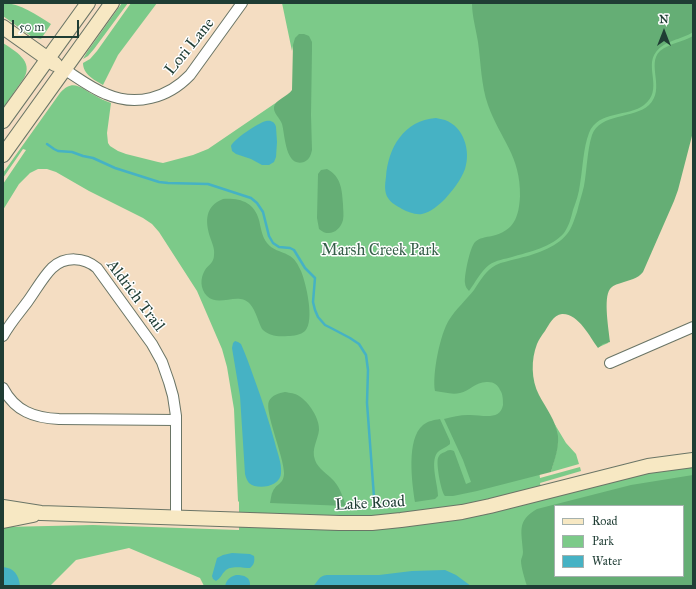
<!DOCTYPE html>
<style>
body{margin:0}
#map{position:relative;width:696px;height:589px;overflow:hidden;background:#f4ddc2;font-family:"IM FELL Great Primer",serif}
canvas{display:block}
.frame{position:absolute;inset:0;border:4px solid #1f3d34;pointer-events:none}
.legend{position:absolute;left:554px;top:505px;width:130px;height:72px;box-sizing:border-box;background:#fff;border:1px solid #a5b1ae;margin:0;padding:5px 7px;list-style:none;font-size:12px;color:#1f3d34}
.legend li{display:flex;align-items:center;gap:8px;height:20px}
.legend b{width:20px;border:1px solid #a5b1ae}
.north{position:absolute;left:644px;top:12px;width:40px;height:40px;-webkit-text-stroke:3px #fff;paint-order:stroke;rotate:0deg;font-size:11px;font-weight:700;line-height:16px;text-align:center;color:#1f3d34}
.north::after{content:'';display:block;margin:auto;width:14px;height:18px;background:#1f3d34;clip-path:polygon(50% 0,100% 100%,50% 72%,0 100%)}
.scale{position:absolute;left:12px;top:20px;width:67px;height:18px;box-sizing:border-box;border:2px solid #1f3d34;border-top:0;padding-left:5px;font-size:12px;line-height:14px;white-space:nowrap;color:#1f3d34;-webkit-text-stroke:3px #fff;paint-order:stroke}
</style>
<div id="map">
<canvas width="696" height="589"></canvas>
<div class="frame"></div>
<ul class="legend">
<li><b style="height:5px;background:#f7e8c3"></b>Road</li>
<li><b style="height:11px;background:#7cca89"></b>Park</li>
<li><b style="height:11px;background:#46b2c4"></b>Water</li>
</ul>
<div class="north">N</div>
<div class="scale">50 m</div>
</div>
<script>
const c = document.querySelector('canvas').getContext('2d');
c.lineJoin = 'round';
function paint(path, color) { c.fillStyle = color; c.fill(path, 'evenodd'); }
function stroke(path, color, width, dash) { c.strokeStyle = color; c.lineWidth = width; c.lineCap = dash ? 'butt' : 'round'; c.setLineDash(dash || []); c.stroke(path); }
function write(font, color, halo, rows, align = 'center') {
  c.font = font + ' "IM FELL Great Primer",serif'; c.lineWidth = 3; c.setLineDash([]); c.textBaseline = 'middle'; c.strokeStyle = halo; c.fillStyle = color; for (const [text, x, y, turn = 0] of rows) {
    c.save(); c.translate(x, y); c.rotate((+turn || 0) * Math.PI / 180); c.textAlign = isNaN(turn) ? turn : align; if (halo) c.strokeText(text, 0, 0); c.fillText(text, 0, 0); c.restore();
  }
}
paint(new Path2D(`
 M 3,3 C 20,3 37,15 51,24 L 41,39 L 32,37 L 3,16 Z
 M 122,3 L 128,3 L 94,49 L 88,56 L 83,59 L 87,52 Z
 M 131,3 L 157,3 L 118,55 L 103,85 C 94,80 83,74 83,63 L 90,59 L 97,51 Z
 M 282,3 L 693,3 L 693,100 L 600,288 L 608,343 L 599,347 L 565,297 L 534,344 L 529,387 L 540,478 L 580,467 L 581,471 L 540,483 L 542,493 L 693,460 L 693,586 L 204,586 L 200,578 L 129,548 L 76,560 L 50,586 L 3,586 L 3,527 L 93,525 L 239,530 L 239,502 L 238,501 L 234,409 L 227,367 L 222,349 L 197,291 L 159,232 L 152,224 L 143,218 L 89,191 L 56,172 L 47,169 L 38,169 L 30,173 L 19,184 L 3,210 L 3,184 L 26,150 L 23,149 L 3,178 L 3,173 L 60,93 C 73,78 81,88 94,95 C 99,98 105,101 111,103 L 107,133 L 108,143 L 110,146 L 118,151 L 126,154 L 158,162 L 163,163 L 193,155 L 208,149 L 280,100 L 275,104 L 293,92 L 293,46 L 292,51 ZM 555,506 L 683,506 L 683,576 L 555,576 Z
 M 3,43 C 15,51 34,61 24,78 L 3,108 Z
 M 554,423 L 566,443 L 576,454 L 579,464 L 551,472 C 556,453 561,442 554,423 Z`), '#7cca89');
paint(new Path2D(`
 M 472,3 L 693,3 L 693,32 C 681,40 665,40 656,52 C 644,67 664,90 644,105 C 629,117 598,110 589,133 C 583,149 583,167 580,184 C 579,193 576,202 573,210 C 571,218 569,226 564,233 C 552,247 529,252 512,257 C 505,259 496,260 489,265 C 481,271 475,283 469,291 C 467,289 465,286 465,283 C 464,276 470,247 475,242 C 479,238 486,237 492,236 C 514,231 519,217 520,196 C 521,156 500,139 488,105 C 481,85 481,63 478,42 C 476,29 472,16 472,3 Z
 M 299,34 L 304,34 L 309,36 L 312,42 L 312,49 L 311,115 L 312,150 C 311,155 309,160 304,162 C 285,168 285,134 282,124 C 280,118 273,113 274,107 C 275,100 288,96 292,90 L 293,45 L 295,38 Z
 M 693,36 L 693,132 L 678,190 L 674,201 L 643,272 C 638,279 629,280 621,283 C 617,284 612,286 610,289 C 603,298 609,331 610,342 L 603,344 L 598,348 C 590,337 578,313 562,314 C 553,315 549,325 545,331 C 542,335 539,339 537,344 C 531,359 531,380 539,395 C 546,408 556,421 558,436 C 559,449 554,461 551,472 L 477,491 L 453,496 L 445,496 C 441,492 436,464 438,458 C 439,455 441,453 445,452 C 448,450 450,449 454,451 L 466,484 L 471,482 L 463,460 L 444,419 C 452,417 460,415 468,415 C 480,414 500,422 503,405 C 503,400 503,394 500,390 C 498,385 494,382 488,382 C 476,381 470,391 460,393 C 452,395 443,392 435,391 C 432,375 440,334 449,320 C 456,309 466,300 474,290 C 480,281 486,270 496,265 C 502,262 509,261 516,259 C 533,255 556,248 567,234 C 572,228 574,220 577,212 C 579,203 582,195 584,186 C 587,169 587,151 592,135 C 600,113 634,119 649,105 C 666,89 646,64 660,51 C 670,43 683,42 693,36 Z
 M 327,169 C 341,176 342,190 343,204 C 343,209 344,215 343,220 C 340,231 329,238 319,229 L 317,218 L 318,174 L 321,170 Z
 M 223,199 C 240,198 254,202 259,220 C 261,228 262,237 267,243 C 272,250 281,251 288,255 C 295,258 298,265 301,271 C 306,283 315,321 305,331 C 301,335 293,336 288,336 C 278,337 269,336 262,329 C 258,321 256,311 250,304 C 238,291 219,308 207,296 C 200,289 200,278 205,270 C 208,265 214,263 214,255 C 215,249 212,243 210,237 C 205,221 205,206 223,199 Z
 M 285,392 C 290,393 295,393 299,396 C 309,402 320,419 319,430 C 318,440 311,449 315,460 C 318,469 328,474 334,481 C 340,488 343,497 346,506 L 270,503 C 271,499 271,494 273,491 C 277,483 284,484 284,473 C 284,457 264,411 269,401 C 272,395 279,393 285,392 Z
 M 440,419 L 450,441 L 450,444 C 446,448 440,449 437,453 C 430,463 438,485 438,496 L 435,499 L 415,502 C 412,483 406,439 423,425 C 428,421 434,420 440,419 Z
 M 693,475 L 693,586 L 527,586 C 525,580 521,567 521,561 C 521,558 523,556 523,552 C 522,532 516,521 537,509 L 631,485 ZM 555,506 L 683,506 L 683,576 L 555,576 Z`), '#65ae75');
paint(new Path2D(`
 M 436,118 C 439,119 442,119 445,120 C 464,127 471,151 465,169 C 461,180 453,190 445,199 C 439,205 431,212 422,214 C 415,215 408,212 402,209 C 397,206 391,203 388,198 C 384,192 385,184 386,177 C 388,148 404,120 436,118 Z
 M 266,121 C 271,120 275,122 276,127 L 277,142 L 276,157 L 274,162 L 269,165 L 262,165 L 251,159 L 236,154 L 232,151 L 231,146 C 234,139 258,123 266,121 Z
 M 235,341 L 238,342 L 241,344 C 246,355 250,367 254,378 C 262,400 269,421 275,443 C 277,452 282,463 281,473 C 281,486 258,491 249,483 C 247,480 246,478 245,474 L 240,396 L 232,348 L 233,343 Z
 M 232,553 L 250,554 L 254,556 C 255,561 254,565 250,568 C 243,568 230,565 225,571 C 221,575 221,578 216,581 L 213,579 L 212,576 L 217,558 L 223,555 Z
 M 3,567 C 14,568 19,575 20,586 L 3,586 Z
 M 445,570 L 456,575 L 471,586 L 313,586 C 319,581 318,576 327,575 L 379,575 L 412,571 Z
 M 236,575 C 244,575 251,577 250,586 L 225,586 C 227,579 230,577 236,575 Z`), '#46b2c4');
stroke(new Path2D(`
 M 47,144 L 54,149 L 58,151 L 72,152 L 83,156 L 93,158 L 115,168 L 159,182 L 168,183 L 208,184 L 251,198 L 257,203 L 263,212 L 269,236 L 273,243 L 279,247 L 290,248 L 294,250 L 305,268 L 315,278 L 313,302 L 315,310 L 318,317 L 325,325 L 331,328 L 350,338 L 359,344 L 366,355 L 368,370 L 367,403 L 374,497`), '#46b2c4', 2.5);
const street = new Path2D(`
 M 64,69 C 78,78 91,88 106,94 C 136,107 168,98 190,75 L 242,3
 M 3,336 C 10,323 20,312 28,301 C 36,290 43,277 52,268 C 65,256 84,257 97,268 L 152,344 L 162,362 L 169,382 L 173,396 L 176,416 L 176,517
 M 610,363 L 693,327
 M 3,388 C 15,411 34,418 59,419 L 176,420`);
const secondary = new Path2D(`
 M 3,27 L 55,64
 M 3,121 L 88,3
 M 3,155 L 112,3
 M 3,507 L 41,513 L 339,523 L 372,523 L 401,520 L 462,512 L 490,506 L 648,466 L 693,460
 M 3,521 L 33,515`);
stroke(street, '#6a7566', 12);
stroke(secondary, '#6a7566', 16);
stroke(street, '#fff', 10);
stroke(secondary, '#f7e8c3', 14);
write('16px', '#1f3d34', '#fff', [
 ["Lori Lane",190,47,-51],
 ["Aldrich Trail",135,296,53],
 ["Lake Road",370,504,-3]
]);
write('16px', '#366049', '#fff', [
 ["Marsh Creek Park",380,251]
]);
</script>
